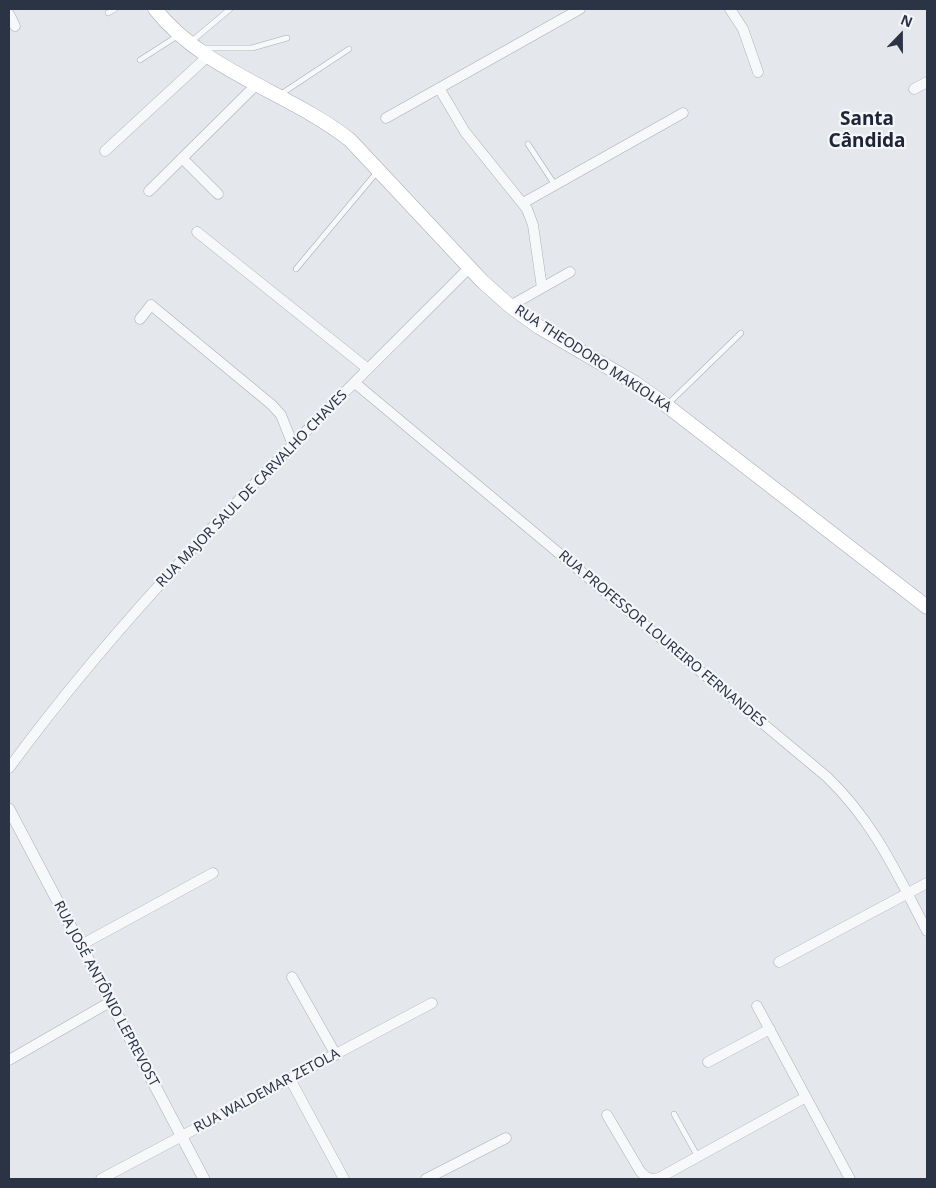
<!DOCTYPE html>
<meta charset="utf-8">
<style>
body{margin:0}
#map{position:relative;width:936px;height:1188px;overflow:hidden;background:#e4e7ec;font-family:"Noto Sans",sans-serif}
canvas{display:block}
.frame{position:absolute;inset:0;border:10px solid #2b3445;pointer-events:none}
.north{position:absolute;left:876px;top:10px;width:50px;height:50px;-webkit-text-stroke:4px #f4f6f9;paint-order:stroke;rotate:22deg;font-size:14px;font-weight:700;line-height:20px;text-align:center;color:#2b3445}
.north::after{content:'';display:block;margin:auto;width:18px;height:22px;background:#2b3445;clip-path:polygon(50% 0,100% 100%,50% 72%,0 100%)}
</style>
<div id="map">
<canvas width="936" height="1188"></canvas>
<div class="frame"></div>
<div class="north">N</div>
</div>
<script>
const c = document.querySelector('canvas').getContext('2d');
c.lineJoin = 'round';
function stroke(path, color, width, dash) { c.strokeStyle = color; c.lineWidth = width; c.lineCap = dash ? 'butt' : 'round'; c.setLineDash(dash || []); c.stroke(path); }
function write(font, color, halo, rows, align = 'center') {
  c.font = font + ' "Noto Sans",sans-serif'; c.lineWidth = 4.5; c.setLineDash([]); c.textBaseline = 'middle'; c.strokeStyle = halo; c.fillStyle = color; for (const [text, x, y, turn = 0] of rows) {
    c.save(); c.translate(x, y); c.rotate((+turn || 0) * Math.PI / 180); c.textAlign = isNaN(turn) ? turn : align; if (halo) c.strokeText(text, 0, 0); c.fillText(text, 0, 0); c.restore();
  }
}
const service = new Path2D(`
 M 108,13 L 115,9
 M 192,41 L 230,9
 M 204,48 L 252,48 L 287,38
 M 140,60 L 179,35
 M 281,94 L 349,49
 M 528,144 L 555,185
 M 296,269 L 377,172
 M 668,404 L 741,333
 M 674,1114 L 698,1157`);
const minor = new Path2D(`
 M 730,9 L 743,29 L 758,72
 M 9,14 L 15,26
 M 439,88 L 465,132 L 527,209 L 533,225 L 542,288
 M 914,89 L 927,82
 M 386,118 L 580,9
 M 105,151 L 208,56
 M 182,158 L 218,194
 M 149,191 L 257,84
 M 523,203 L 683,113
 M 197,232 L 368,369
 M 510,306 L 570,272
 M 140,319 L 151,305 L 272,405 L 281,415 L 293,445
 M 355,383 L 827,777 C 874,822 897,874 927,931
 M 9,768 C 143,585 310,428 470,267
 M 81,945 L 213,873
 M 779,962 L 927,883
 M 292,977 L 336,1055
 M 757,1006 L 850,1179
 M 9,1060 L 110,1002
 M 708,1062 L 770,1029
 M 290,1079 L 344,1179
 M 607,1115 L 640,1171 C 646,1178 650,1180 659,1178 L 806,1097
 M 101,1179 L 432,1003
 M 426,1179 L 506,1138`);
const tertiary = new Path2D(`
 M 9,809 L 204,1179`);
const secondary = new Path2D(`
 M 155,9 C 205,72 289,92 350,140 L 482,281 L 510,306 L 539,327 L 635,383 L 666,405 L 927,607`);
stroke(service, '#a9aeb7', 6);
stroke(minor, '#a9aeb7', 11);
stroke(tertiary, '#a9aeb7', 12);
stroke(secondary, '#a9aeb7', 15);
stroke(service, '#f7f8fa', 5);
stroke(minor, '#f7f8fa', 10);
stroke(tertiary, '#f7f8fa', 11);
stroke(secondary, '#fff', 14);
write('14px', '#2b3445', '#f4f6f9', [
 ["RUA THEODORO MAKIOLKA",593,359,33],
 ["RUA MAJOR SAUL DE CARVALHO CHAVES",252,489,-46],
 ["RUA PROFESSOR LOUREIRO FERNANDES",662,639,40],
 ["RUA JOSÉ ANTÔNIO LEPREVOST",106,994,62],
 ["RUA WALDEMAR ZETOLA",267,1091,-28]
]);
write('bold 19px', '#1d2536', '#f4f6f9', [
 ["Santa",867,120],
 ["Cândida",867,142]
]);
</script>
